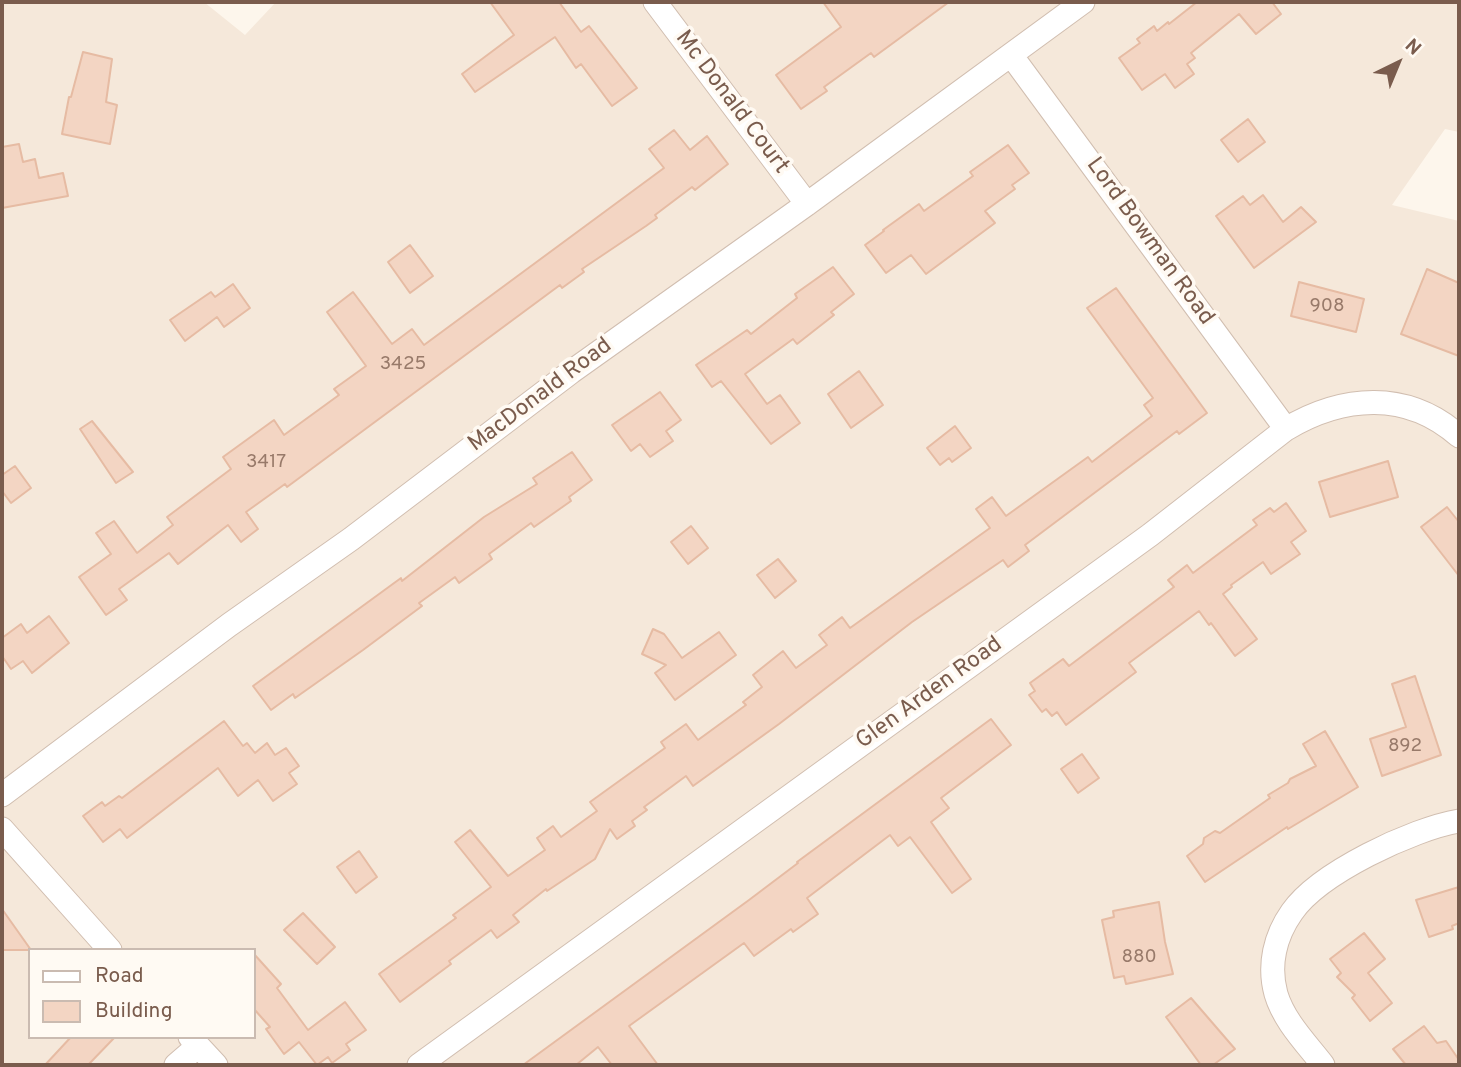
<!DOCTYPE html>
<style>
body{margin:0}
#map{position:relative;width:1461px;height:1067px;overflow:hidden;background:#fdf6ec;font-family:Overpass,sans-serif}
canvas{display:block}
.frame{position:absolute;inset:0;border:4px solid #7a5c4d;pointer-events:none}
.legend{position:absolute;left:28px;top:948px;width:228px;height:91px;box-sizing:border-box;background:#fffaf3;border:2px solid #cabbb1;margin:0;padding:9px 12px;list-style:none;font-size:21px;color:#7a5c4d}
.legend li{display:flex;align-items:center;gap:14px;height:35px}
.legend b{width:35px;border:2px solid #cabbb1}
.north{position:absolute;left:1363px;top:28px;width:70px;height:70px;-webkit-text-stroke:5px #fffaf3;paint-order:stroke;rotate:43deg;font-size:19px;font-weight:700;line-height:28px;text-align:center;color:#7a5c4d}
.north::after{content:'';display:block;margin:auto;width:24px;height:32px;background:#7a5c4d;clip-path:polygon(50% 0,100% 100%,50% 72%,0 100%)}
</style>
<div id="map">
<canvas width="1461" height="1067"></canvas>
<div class="frame"></div>
<ul class="legend">
<li><b style="height:9px;background:#fff"></b>Road</li>
<li><b style="height:19px;background:#f3d5c3"></b>Building</li>
</ul>
<div class="north">N</div>
</div>
<script>
const c = document.querySelector('canvas').getContext('2d');
c.lineJoin = 'round';
function paint(path, color) { c.fillStyle = color; c.fill(path, 'evenodd'); }
function stroke(path, color, width, dash) { c.strokeStyle = color; c.lineWidth = width; c.lineCap = dash ? 'butt' : 'round'; c.setLineDash(dash || []); c.stroke(path); }
function write(font, color, halo, rows, align = 'center') {
  c.font = font + ' Overpass,sans-serif'; c.lineWidth = 7; c.setLineDash([]); c.textBaseline = 'middle'; c.strokeStyle = halo; c.fillStyle = color; for (const [text, x, y, turn = 0] of rows) {
    c.save(); c.translate(x, y); c.rotate((+turn || 0) * Math.PI / 180); c.textAlign = isNaN(turn) ? turn : align; if (halo) c.strokeText(text, 0, 0); c.fillText(text, 0, 0); c.restore();
  }
}
paint(new Path2D(`
 M 2,2 L 204,2 L 245,35 L 276,2 L 1459,2 L 1459,132 L 1445,129 L 1392,205 L 1459,221 L 1459,1065 L 2,1065 ZM 30,950 L 254,950 L 254,1037 L 30,1037 Z`), '#f5e8da');
const building = new Path2D(`
 M 490,2 L 559,2 L 581,32 L 589,26 L 637,88 L 612,106 L 581,64 L 576,68 L 555,37 L 475,92 L 462,74 L 514,35 Z
 M 823,2 L 949,2 L 874,57 L 871,53 L 824,87 L 827,91 L 801,109 L 776,75 L 841,27 Z
 M 1197,2 L 1272,2 L 1281,14 L 1256,34 L 1239,14 L 1191,53 L 1195,58 L 1187,64 L 1194,74 L 1175,88 L 1165,74 L 1142,90 L 1119,58 L 1140,43 L 1137,39 L 1154,26 L 1157,31 L 1168,22 L 1169,24 Z
 M 83,52 L 112,59 L 106,102 L 117,105 L 110,144 L 62,134 L 69,97 L 71,97 Z
 M 1248,119 L 1265,142 L 1238,162 L 1221,140 Z
 M 674,130 L 690,150 L 707,136 L 728,164 L 695,190 L 692,187 L 655,215 L 657,218 L 646,226 L 582,269 L 584,272 L 562,288 L 560,285 L 310,470 L 287,487 L 285,484 L 246,512 L 258,529 L 241,542 L 228,525 L 178,564 L 169,553 L 119,589 L 127,600 L 106,615 L 79,577 L 111,554 L 96,533 L 114,521 L 137,553 L 173,525 L 167,517 L 231,469 L 223,457 L 274,420 L 284,435 L 339,395 L 334,389 L 366,366 L 327,312 L 353,292 L 392,344 L 412,329 L 424,345 L 664,168 L 649,149 Z
 M 19,144 L 23,162 L 35,159 L 39,178 L 63,173 L 68,196 L 2,208 L 2,147 Z
 M 1008,145 L 1029,173 L 1012,185 L 1015,189 L 985,211 L 995,223 L 926,274 L 911,255 L 886,273 L 865,245 L 884,231 L 883,230 L 919,204 L 924,211 L 973,176 L 970,172 Z
 M 1263,195 L 1283,222 L 1301,207 L 1316,222 L 1254,268 L 1216,216 L 1243,196 L 1250,205 Z
 M 410,245 L 433,276 L 410,293 L 388,262 Z
 M 833,267 L 854,294 L 831,312 L 834,315 L 797,344 L 793,339 L 745,374 L 767,404 L 780,395 L 800,423 L 771,444 L 721,381 L 712,387 L 696,365 L 747,330 L 751,334 L 797,298 L 795,294 Z
 M 1427,269 L 1459,283 L 1459,356 L 1401,334 Z
 M 1299,282 L 1364,299 L 1356,332 L 1291,316 Z
 M 233,284 L 250,308 L 224,327 L 217,317 L 185,341 L 170,320 L 211,292 L 215,297 Z
 M 1116,288 L 1207,413 L 1179,434 L 1177,431 L 1025,545 L 1029,551 L 1008,567 L 1003,560 L 912,622 L 779,724 L 693,786 L 686,776 L 644,807 L 647,810 L 632,821 L 635,826 L 617,839 L 610,829 L 595,859 L 547,891 L 546,889 L 513,915 L 519,922 L 497,938 L 491,930 L 449,961 L 451,964 L 400,1002 L 379,974 L 456,918 L 453,915 L 491,887 L 455,842 L 470,830 L 508,876 L 545,850 L 537,838 L 553,826 L 561,837 L 597,811 L 590,802 L 665,748 L 661,742 L 686,724 L 698,740 L 746,705 L 743,702 L 762,687 L 753,675 L 783,651 L 796,668 L 827,645 L 819,635 L 842,617 L 850,628 L 990,528 L 976,509 L 992,497 L 1006,516 L 1088,457 L 1092,462 L 1152,416 L 1144,405 L 1153,398 L 1087,308 Z
 M 859,371 L 883,405 L 851,428 L 828,394 Z
 M 660,392 L 681,420 L 666,431 L 673,441 L 650,457 L 640,444 L 631,451 L 612,425 Z
 M 92,421 L 133,472 L 116,483 L 80,429 Z
 M 955,426 L 971,448 L 952,462 L 949,458 L 940,465 L 927,448 Z
 M 572,452 L 592,480 L 569,497 L 571,501 L 534,527 L 531,523 L 489,554 L 492,559 L 459,583 L 455,577 L 419,603 L 422,606 L 363,650 L 295,698 L 293,694 L 271,710 L 253,686 L 401,578 L 402,581 L 484,517 L 537,484 L 533,478 Z
 M 1388,461 L 1398,497 L 1330,517 L 1319,482 Z
 M 15,466 L 31,488 L 11,503 L 2,491 L 2,475 Z
 M 1286,503 L 1306,531 L 1291,542 L 1300,554 L 1271,574 L 1263,562 L 1231,585 L 1232,587 L 1223,594 L 1257,639 L 1235,656 L 1211,623 L 1209,625 L 1199,611 L 1129,663 L 1136,672 L 1066,725 L 1057,712 L 1052,716 L 1046,709 L 1042,712 L 1029,695 L 1035,691 L 1030,683 L 1063,659 L 1069,666 L 1174,587 L 1168,580 L 1187,565 L 1193,573 L 1257,525 L 1253,520 L 1270,508 L 1274,512 Z
 M 1447,507 L 1459,522 L 1459,576 L 1421,527 Z
 M 691,526 L 708,548 L 688,564 L 671,542 Z
 M 778,559 L 796,581 L 775,598 L 757,575 Z
 M 49,616 L 69,643 L 32,673 L 23,661 L 11,669 L 2,656 L 2,638 L 21,624 L 27,633 Z
 M 653,629 L 664,634 L 682,658 L 719,632 L 736,655 L 675,700 L 655,673 L 666,665 L 642,654 Z
 M 1415,676 L 1441,755 L 1382,776 L 1370,739 L 1406,727 L 1392,684 Z
 M 991,719 L 1011,745 L 941,798 L 949,808 L 931,822 L 971,879 L 952,893 L 910,837 L 898,846 L 890,835 L 807,898 L 818,914 L 793,932 L 791,929 L 754,956 L 744,943 L 629,1026 L 658,1065 L 612,1065 L 598,1047 L 576,1065 L 523,1065 L 749,900 L 798,863 L 797,862 Z
 M 224,721 L 243,746 L 247,743 L 255,753 L 267,743 L 275,755 L 286,748 L 299,766 L 289,773 L 297,784 L 273,801 L 258,780 L 238,796 L 218,768 L 127,838 L 120,829 L 103,842 L 83,816 L 102,802 L 105,806 L 119,796 L 122,798 Z
 M 1325,731 L 1358,787 L 1288,829 L 1287,827 L 1205,882 L 1187,856 L 1203,844 L 1204,838 L 1215,831 L 1220,833 L 1270,798 L 1268,795 L 1288,783 L 1290,779 L 1316,766 L 1303,744 Z
 M 1082,754 L 1099,778 L 1078,793 L 1061,769 Z
 M 359,851 L 377,877 L 356,893 L 337,867 Z
 M 1459,887 L 1459,923 L 1452,926 L 1453,929 L 1429,937 L 1416,900 Z
 M 1159,902 L 1165,942 L 1173,974 L 1126,984 L 1124,976 L 1114,978 L 1102,920 L 1114,917 L 1113,911 Z
 M 2,909 L 31,950 L 2,950 Z
 M 303,913 L 335,947 L 317,964 L 284,930 Z
 M 1364,933 L 1385,959 L 1368,973 L 1392,1003 L 1370,1021 L 1352,998 L 1355,995 L 1337,977 L 1341,973 L 1330,959 Z
 M 254,954 L 281,984 L 277,988 L 308,1030 L 345,1002 L 366,1030 L 346,1044 L 350,1050 L 332,1063 L 328,1057 L 317,1065 L 299,1042 L 284,1054 L 266,1029 L 270,1027 L 254,1009 Z
 M 1191,998 L 1235,1049 L 1213,1065 L 1201,1065 L 1166,1017 Z
 M 1424,1026 L 1437,1043 L 1446,1041 L 1459,1060 L 1459,1065 L 1406,1065 L 1393,1049 Z
 M 71,1037 L 115,1037 L 88,1065 L 45,1065 Z`);
paint(building, '#f3d5c3');
stroke(building, '#e6bba3', 2);
const street = new Path2D(`
 M 655,2 L 807,204
 M 1011,55 L 1286,429
 M 2,795 L 229,625 L 351,539 L 571,372 L 807,204 L 1083,2
 M 2,829 L 110,950
 M 190,1037 L 216,1065
 M 176,1065 L 198,1046
 M 419,1065 L 1150,535 L 1286,429 C 1343,395 1407,390 1459,436
 M 1323,1065 C 1306,1043 1284,1021 1276,994 C 1268,965 1275,936 1292,912 C 1319,873 1412,829 1459,821`);
stroke(street, '#d1beb0', 25);
stroke(street, '#fff', 23);
write('19px', '#987a6a', null, [
 ["908",1327,307],
 ["3425",403,365],
 ["3417",266,463],
 ["892",1405,747],
 ["880",1139,958]
]);
write('23px', '#7a5c4d', '#fffaf3', [
 ["Mc Donald Court",731,103,53],
 ["Lord Bowman Road",1149,242,54],
 ["MacDonald Road",541,396,-37],
 ["Glen Arden Road",930,694,-36]
]);
</script>
